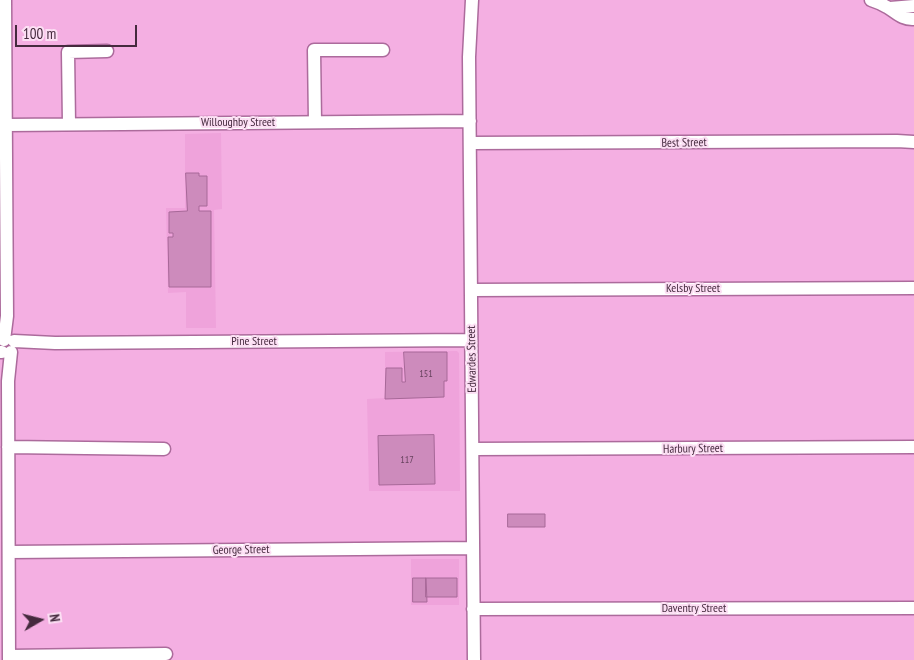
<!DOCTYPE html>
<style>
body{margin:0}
#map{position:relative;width:914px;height:660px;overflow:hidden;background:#f4afe2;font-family:"PT Sans Narrow",sans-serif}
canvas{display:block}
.north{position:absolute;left:15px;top:595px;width:50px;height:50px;-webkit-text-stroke:4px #fcdff4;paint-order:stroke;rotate:82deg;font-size:14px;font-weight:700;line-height:20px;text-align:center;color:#452a3e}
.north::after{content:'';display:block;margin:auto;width:18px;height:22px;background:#452a3e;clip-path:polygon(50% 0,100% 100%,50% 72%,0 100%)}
.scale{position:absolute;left:15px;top:25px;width:122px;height:22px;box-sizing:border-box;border:2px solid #452a3e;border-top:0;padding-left:6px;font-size:15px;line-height:18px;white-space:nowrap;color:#452a3e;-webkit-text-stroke:4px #fcdff4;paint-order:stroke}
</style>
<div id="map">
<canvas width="914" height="660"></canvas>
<div class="north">N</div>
<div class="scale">100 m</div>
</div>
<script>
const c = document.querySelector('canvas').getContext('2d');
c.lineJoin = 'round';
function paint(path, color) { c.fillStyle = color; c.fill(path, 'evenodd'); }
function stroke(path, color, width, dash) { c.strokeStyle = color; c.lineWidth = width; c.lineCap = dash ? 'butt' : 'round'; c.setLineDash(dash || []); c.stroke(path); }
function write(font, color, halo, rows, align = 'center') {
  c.font = font + ' "PT Sans Narrow",sans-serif'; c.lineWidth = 4; c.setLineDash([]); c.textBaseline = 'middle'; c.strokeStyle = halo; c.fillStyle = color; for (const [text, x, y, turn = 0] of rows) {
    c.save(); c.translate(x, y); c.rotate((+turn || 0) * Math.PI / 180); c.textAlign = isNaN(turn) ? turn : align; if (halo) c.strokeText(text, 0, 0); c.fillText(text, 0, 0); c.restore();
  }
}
paint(new Path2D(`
 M 221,133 L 222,209 L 214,210 L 216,328 L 186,328 L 186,292 L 168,293 L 166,208 L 185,208 L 185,134 Z
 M 457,351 L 459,353 L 460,491 L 369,491 L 367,399 L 385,398 L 385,352 Z
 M 411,559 L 459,559 L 459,605 L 411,605 Z`), '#efa3db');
const building = new Path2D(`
 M 186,173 L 199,173 L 199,176 L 207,176 L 207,206 L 199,206 L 199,211 L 211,211 L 211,287 L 169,287 L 168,237 L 173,237 L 173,233 L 169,233 L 169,212 L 187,211 Z
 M 404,352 L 447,352 L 447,381 L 444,381 L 444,397 L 385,399 L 386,368 L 402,368 L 402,382 L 405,382 Z
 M 434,435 L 435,484 L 379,485 L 378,436 Z
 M 508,514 L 545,514 L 545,527 L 508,527 Z
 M 413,578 L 426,578 L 427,602 L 413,602 Z
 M 426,578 L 457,578 L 457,597 L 426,597 Z`);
paint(building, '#cd8bbc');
stroke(building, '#a76898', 1);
const minor = new Path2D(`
 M 472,0 L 469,57 L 474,660
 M 871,0 C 877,2 882,4 887,7 C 896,12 902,20 914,19
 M 890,8 L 914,6
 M 315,122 L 314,50 L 383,50
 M 69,124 L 68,52 L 107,51
 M 6,125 L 470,121
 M 471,143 L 897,141 L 914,142
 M 471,290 L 914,288
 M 4,340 L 7,316 L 5,0
 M 14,341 L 55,343 L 471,340
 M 0,352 L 2,352
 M 8,447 L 164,449
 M 473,449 L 914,447
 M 9,552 L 473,548
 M 473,609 L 914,608
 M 9,656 L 166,654
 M 9,660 L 8,381 L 11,352`);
stroke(minor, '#ac6b9c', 15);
stroke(minor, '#fff', 12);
write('10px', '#67425e', null, [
 ["151",426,374],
 ["117",407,460]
]);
write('12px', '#452a3e', '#fcdff4', [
 ["Willoughby Street",238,123],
 ["Best Street",684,143,-1],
 ["Kelsby Street",693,289],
 ["Pine Street",254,342],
 ["Edwardes Street",472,359,-91],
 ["Harbury Street",693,449,-1],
 ["George Street",241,550,-1],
 ["Daventry Street",694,609]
]);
</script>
